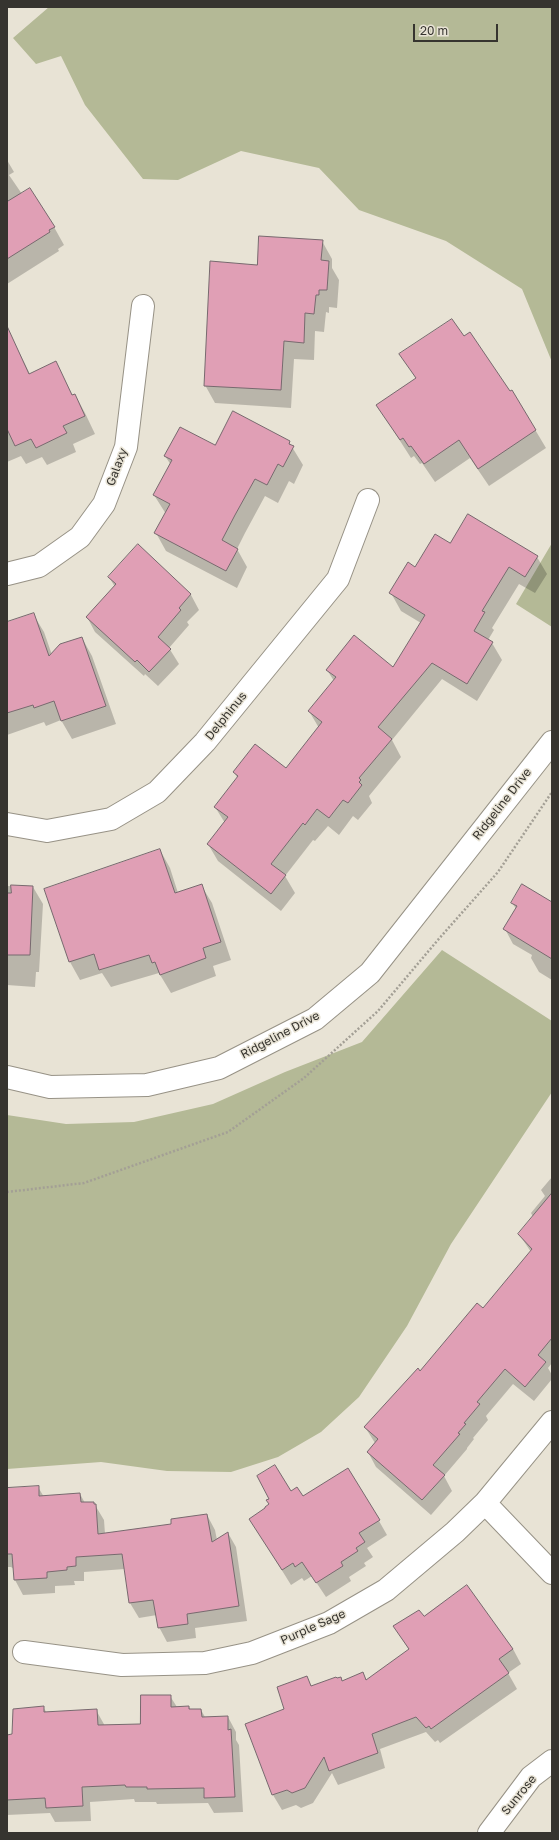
<!DOCTYPE html>
<style>
body{margin:0}
#map{position:relative;width:559px;height:1840px;overflow:hidden;background:#e8e3d5;font-family:"Golos Text",sans-serif}
canvas{display:block}
.frame{position:absolute;inset:0;border:8px solid #36342f;pointer-events:none}
.scale{position:absolute;left:413px;top:24px;width:85px;height:18px;box-sizing:border-box;border:2px solid #36342f;border-top:0;padding-left:5px;font-size:12px;line-height:14px;white-space:nowrap;color:#36342f;-webkit-text-stroke:3px #e8e3d5;paint-order:stroke}
</style>
<div id="map">
<canvas width="559" height="1840"></canvas>
<div class="frame"></div>
<div class="scale">20 m</div>
</div>
<script>
const c = document.querySelector('canvas').getContext('2d');
c.lineJoin = 'round';
function paint(path, color) { c.fillStyle = color; c.fill(path, 'evenodd'); }
function stroke(path, color, width, dash) { c.strokeStyle = color; c.lineWidth = width; c.lineCap = dash ? 'butt' : 'round'; c.setLineDash(dash || []); c.stroke(path); }
function write(font, color, halo, rows, align = 'center') {
  c.font = font + ' "Golos Text",sans-serif'; c.lineWidth = 3; c.setLineDash([]); c.textBaseline = 'middle'; c.strokeStyle = halo; c.fillStyle = color; for (const [text, x, y, turn = 0] of rows) {
    c.save(); c.translate(x, y); c.rotate((+turn || 0) * Math.PI / 180); c.textAlign = isNaN(turn) ? turn : align; if (halo) c.strokeText(text, 0, 0); c.fillText(text, 0, 0); c.restore();
  }
}
paint(new Path2D(`
 M 49,7 L 552,7 L 552,362 L 522,289 L 446,241 L 359,210 L 319,168 L 241,151 L 178,180 L 143,179 L 85,105 L 61,56 L 36,64 L 13,38 Z
 M 552,543 L 552,627 L 516,604 Z
 M 442,950 L 552,1021 L 552,1092 L 451,1244 L 407,1326 L 359,1397 L 321,1432 L 278,1457 L 231,1472 L 167,1471 L 101,1462 L 7,1469 L 7,1115 L 66,1124 L 134,1122 L 213,1104 L 285,1072 L 362,1042 Z`), '#b4b996');
paint(new Path2D(`
 M 7,160 L 14,172 L 9,175 L 22,194 L 54,227 L 64,245 L 58,249 L 59,251 L 7,284 Z
 M 322,241 L 332,259 L 332,268 L 339,280 L 337,308 L 329,307 L 329,313 L 326,312 L 324,332 L 315,331 L 314,360 L 294,359 L 291,408 L 215,403 L 205,385 L 258,266 Z
 M 9,332 L 30,374 L 56,363 L 73,396 L 75,395 L 85,413 L 95,434 L 73,444 L 76,452 L 47,465 L 42,457 L 26,464 L 21,456 L 7,462 L 7,333 Z
 M 463,338 L 510,392 L 512,391 L 546,448 L 489,486 L 470,458 L 435,482 L 422,463 L 420,464 L 414,456 L 411,458 L 377,405 L 416,379 L 401,354 Z
 M 289,442 L 303,465 L 294,484 L 289,481 L 278,503 L 265,496 L 245,533 L 237,549 L 247,567 L 237,588 L 166,551 L 156,533 L 166,514 L 154,495 L 171,465 L 165,456 L 216,447 Z
 M 451,545 L 537,557 L 547,574 L 535,593 L 519,584 L 492,628 L 494,630 L 488,640 L 492,643 L 502,660 L 477,701 L 442,679 L 392,740 L 401,757 L 369,796 L 372,803 L 358,820 L 353,816 L 339,835 L 328,826 L 315,841 L 313,840 L 285,876 L 295,893 L 281,911 L 218,861 L 208,844 L 225,823 L 215,807 L 238,779 L 234,772 L 286,769 L 319,728 L 309,711 L 334,681 L 327,670 L 393,669 L 421,623 L 401,611 L 391,593 L 415,568 Z
 M 138,546 L 191,595 L 199,610 L 187,622 L 189,625 L 169,648 L 179,664 L 158,686 L 145,674 L 144,676 L 95,632 L 87,617 L 115,587 L 109,577 Z
 M 33,614 L 44,632 L 52,655 L 82,638 L 92,656 L 116,724 L 72,739 L 61,720 L 46,726 L 44,722 L 7,735 L 7,623 Z
 M 160,850 L 170,868 L 178,893 L 201,885 L 212,903 L 231,960 L 213,966 L 216,976 L 171,993 L 159,973 L 111,987 L 102,973 L 80,980 L 70,962 L 45,890 Z
 M 7,886 L 33,887 L 43,904 L 39,972 L 36,972 L 35,987 L 7,985 Z
 M 512,903 L 552,903 L 552,980 L 539,972 L 531,958 L 532,955 L 513,944 L 505,929 L 517,910 Z
 M 552,1177 L 552,1363 L 548,1368 L 552,1375 L 552,1379 L 534,1401 L 513,1384 L 486,1416 L 488,1420 L 473,1438 L 474,1439 L 467,1448 L 467,1449 L 444,1476 L 452,1491 L 431,1515 L 376,1467 L 368,1452 L 375,1443 L 365,1427 L 483,1310 L 531,1252 L 519,1234 L 533,1217 L 531,1213 L 545,1196 L 541,1190 Z
 M 38,1487 L 44,1497 L 80,1494 L 85,1503 L 95,1505 L 104,1520 L 105,1534 L 172,1525 L 207,1515 L 215,1530 L 217,1540 L 228,1533 L 236,1547 L 247,1621 L 195,1628 L 196,1638 L 167,1642 L 159,1627 L 157,1615 L 139,1618 L 130,1603 L 125,1569 L 84,1572 L 84,1581 L 74,1581 L 75,1585 L 55,1586 L 55,1593 L 23,1595 L 15,1580 L 14,1569 L 11,1567 L 7,1567 L 7,1489 Z
 M 291,1492 L 379,1521 L 387,1535 L 367,1548 L 373,1557 L 364,1563 L 366,1566 L 349,1577 L 351,1581 L 326,1597 L 312,1576 L 304,1581 L 302,1578 L 291,1585 L 250,1519 Z
 M 424,1618 L 513,1649 L 521,1664 L 508,1673 L 517,1689 L 440,1743 L 438,1740 L 435,1742 L 426,1732 L 380,1749 L 385,1768 L 338,1785 L 332,1773 L 313,1803 L 301,1808 L 296,1805 L 282,1810 L 273,1795 L 246,1724 L 286,1710 L 306,1677 L 312,1687 L 342,1682 L 363,1673 L 367,1681 L 409,1650 L 395,1627 Z
 M 170,1696 L 177,1707 L 189,1707 L 191,1710 L 201,1710 L 205,1717 L 228,1717 L 236,1732 L 236,1740 L 239,1745 L 243,1812 L 214,1813 L 208,1803 L 157,1804 L 156,1802 L 135,1802 L 134,1799 L 90,1802 L 91,1821 L 55,1822 L 50,1813 L 7,1815 L 7,1736 L 13,1735 L 43,1707 L 47,1713 L 96,1710 L 105,1726 L 141,1725 Z`), '#0003');
const building = new Path2D(`
 M 30,188 L 55,227 L 49,230 L 50,232 L 7,259 L 7,202 Z
 M 259,236 L 323,240 L 321,260 L 329,261 L 327,290 L 319,290 L 319,295 L 316,295 L 314,314 L 305,313 L 304,343 L 284,341 L 281,390 L 204,386 L 210,261 L 257,265 Z
 M 452,319 L 464,336 L 470,332 L 510,391 L 512,390 L 536,430 L 478,469 L 459,440 L 424,464 L 411,446 L 409,447 L 403,438 L 400,440 L 376,405 L 416,378 L 399,354 Z
 M 7,326 L 29,374 L 56,361 L 72,395 L 75,394 L 85,416 L 63,426 L 67,433 L 36,448 L 31,439 L 15,446 L 7,429 Z
 M 233,411 L 290,441 L 289,444 L 294,446 L 283,467 L 278,464 L 267,485 L 255,479 L 235,515 L 222,540 L 238,549 L 226,571 L 154,533 L 170,504 L 153,495 L 172,460 L 164,456 L 180,427 L 215,445 Z
 M 468,514 L 538,556 L 525,577 L 509,567 L 482,611 L 485,612 L 474,631 L 493,642 L 467,684 L 432,663 L 378,727 L 392,739 L 359,778 L 361,780 L 359,782 L 362,785 L 348,803 L 343,800 L 329,818 L 317,809 L 305,825 L 303,823 L 271,864 L 286,875 L 271,894 L 207,844 L 228,817 L 214,807 L 238,776 L 233,772 L 255,744 L 286,768 L 322,722 L 308,711 L 336,677 L 326,670 L 354,635 L 393,667 L 425,615 L 389,593 L 408,562 L 415,567 L 435,534 L 450,543 Z
 M 138,544 L 191,594 L 179,608 L 181,610 L 158,637 L 171,649 L 149,672 L 137,660 L 135,662 L 86,617 L 116,584 L 108,577 Z
 M 34,613 L 49,656 L 60,644 L 82,637 L 106,706 L 61,721 L 54,701 L 34,708 L 33,705 L 7,713 L 7,622 Z
 M 160,849 L 175,893 L 202,884 L 221,942 L 203,948 L 206,958 L 160,975 L 155,962 L 152,963 L 149,955 L 99,970 L 94,954 L 69,962 L 44,889 Z
 M 522,884 L 552,902 L 552,959 L 503,929 L 517,906 L 511,903 Z
 M 11,885 L 33,886 L 30,955 L 7,955 L 7,893 L 11,893 Z
 M 552,1193 L 552,1338 L 538,1355 L 546,1362 L 525,1387 L 505,1369 L 477,1402 L 480,1404 L 464,1423 L 466,1424 L 458,1433 L 460,1434 L 433,1465 L 445,1475 L 422,1500 L 367,1452 L 378,1439 L 364,1427 L 418,1368 L 420,1371 L 477,1303 L 483,1308 L 532,1249 L 518,1234 Z
 M 275,1465 L 291,1491 L 297,1487 L 303,1496 L 348,1468 L 380,1520 L 359,1533 L 365,1542 L 356,1548 L 358,1551 L 341,1562 L 343,1566 L 316,1583 L 302,1562 L 295,1567 L 293,1563 L 282,1570 L 249,1519 L 265,1508 L 265,1507 L 269,1504 L 266,1500 L 269,1499 L 257,1476 Z
 M 39,1486 L 39,1496 L 80,1493 L 81,1502 L 94,1502 L 94,1504 L 96,1504 L 98,1534 L 171,1524 L 171,1519 L 207,1514 L 212,1542 L 228,1532 L 239,1606 L 187,1614 L 188,1624 L 158,1628 L 153,1600 L 129,1603 L 122,1554 L 76,1557 L 76,1566 L 67,1567 L 67,1570 L 47,1572 L 47,1578 L 14,1580 L 12,1554 L 7,1554 L 7,1488 Z
 M 467,1585 L 513,1649 L 499,1659 L 509,1673 L 431,1729 L 429,1726 L 426,1728 L 416,1717 L 372,1734 L 378,1753 L 329,1771 L 324,1757 L 305,1788 L 292,1793 L 287,1790 L 272,1795 L 245,1724 L 284,1709 L 277,1687 L 307,1676 L 311,1686 L 336,1677 L 337,1678 L 341,1677 L 342,1681 L 363,1672 L 366,1680 L 409,1649 L 393,1626 L 419,1610 L 424,1616 Z
 M 141,1695 L 171,1695 L 171,1707 L 189,1706 L 189,1709 L 201,1709 L 202,1717 L 228,1716 L 228,1730 L 231,1729 L 235,1797 L 204,1798 L 204,1788 L 147,1789 L 147,1787 L 126,1787 L 125,1785 L 82,1787 L 83,1806 L 46,1808 L 45,1798 L 7,1800 L 7,1735 L 12,1734 L 13,1709 L 44,1706 L 44,1712 L 97,1709 L 98,1725 L 140,1724 Z`);
paint(building, '#e09fb5');
stroke(building, '#77696e', 1);
const street = new Path2D(`
 M 7,574 L 39,566 L 80,537 L 104,504 L 126,447 L 143,306
 M 7,824 L 47,831 L 111,819 L 157,792 L 205,742 L 338,579 L 368,500
 M 485,1503 L 552,1573
 M 24,1652 L 122,1665 L 205,1663 L 252,1653 L 329,1623 L 386,1590 L 455,1532 L 485,1503 L 552,1422
 M 489,1833 L 531,1777 L 552,1761`);
const secondary = new Path2D(`
 M 7,1077 L 50,1087 L 147,1085 L 219,1068 L 315,1019 L 370,973 L 552,742`);
stroke(street, '#979286', 24);
stroke(secondary, '#979286', 24);
stroke(new Path2D(`
 M 7,1192 L 84,1183 L 228,1132 L 304,1078 L 378,1011 L 437,941 L 498,872 L 552,792`), '#a39f95', 2.5, [2, 2]);
stroke(street, '#fff', 22);
stroke(secondary, '#fff', 22);
write('12px', '#36342f', '#e8e3d5', [
 ["Galaxy",117,467,-70],
 ["Delphinus",226,716,-51],
 ["Ridgeline Drive",502,804,-52],
 ["Ridgeline Drive",280,1035,-28],
 ["Purple Sage",313,1627,-24],
 ["Sunrose",519,1795,-51]
]);
</script>
